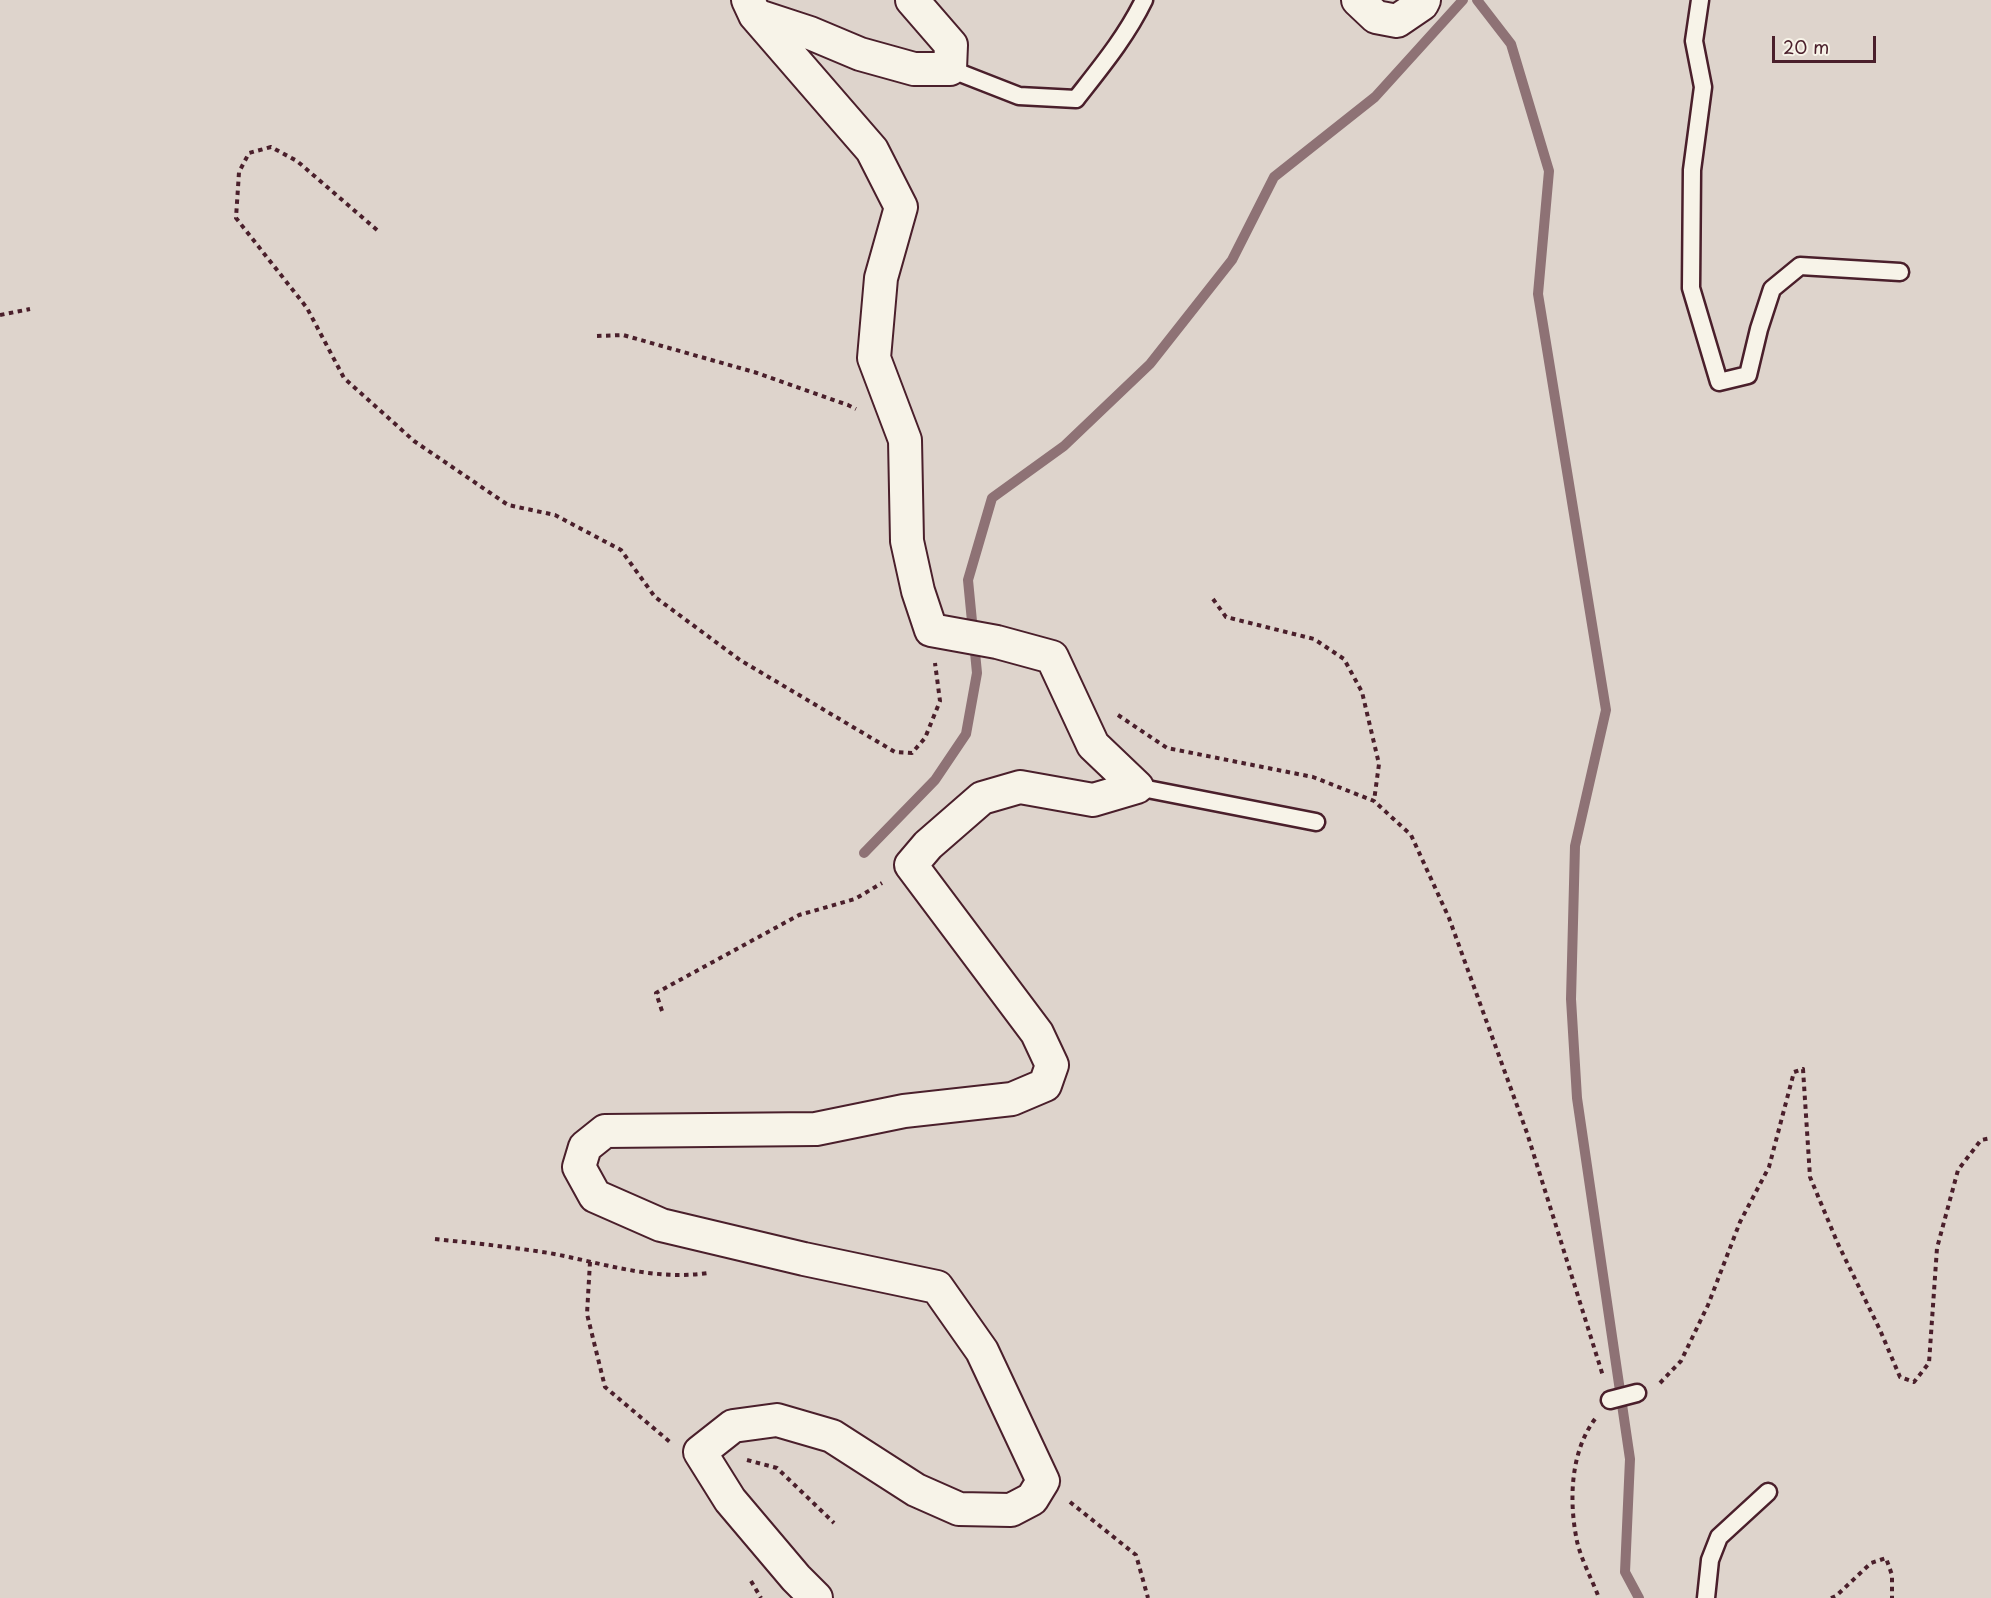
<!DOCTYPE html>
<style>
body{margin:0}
#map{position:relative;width:1991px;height:1598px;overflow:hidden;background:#f7f3e8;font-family:"Playpen Sans",sans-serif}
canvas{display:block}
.scale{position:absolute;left:1772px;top:36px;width:104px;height:27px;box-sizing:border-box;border:3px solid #4a1f2b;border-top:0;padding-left:8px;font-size:18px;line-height:21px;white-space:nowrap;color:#4a1f2b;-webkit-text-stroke:4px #f7f3e8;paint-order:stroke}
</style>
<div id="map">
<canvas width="1991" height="1598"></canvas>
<div class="scale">20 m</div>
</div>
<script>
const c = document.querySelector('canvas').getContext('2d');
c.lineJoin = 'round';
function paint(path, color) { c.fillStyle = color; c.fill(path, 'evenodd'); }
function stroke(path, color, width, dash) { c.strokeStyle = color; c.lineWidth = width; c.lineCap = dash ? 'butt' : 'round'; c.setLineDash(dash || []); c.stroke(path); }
paint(new Path2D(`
 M 0,0 L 1991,0 L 1991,1598 L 0,1598 Z`), '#ded4cc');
stroke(new Path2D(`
 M 1477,0 L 1511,44 L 1549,171 L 1538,294 L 1606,710 L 1575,846 L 1571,999 L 1577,1098 L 1630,1459 L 1625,1572 L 1639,1598
 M 864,853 L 935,780 L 966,734 L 977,673 L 968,580 L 992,498 L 1064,446 L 1150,364 L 1232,260 L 1274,177 L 1375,97 L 1463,0`), '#8e7275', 10);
const lane = new Path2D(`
 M 1700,0 L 1694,41 L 1703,87 L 1692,170 L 1691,288 L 1719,382 L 1748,375 L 1759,329 L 1772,289 L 1800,266 L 1900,272
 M 950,69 L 1019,96 L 1076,99 C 1101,67 1126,37 1144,0
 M 1137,787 L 1316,822
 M 1610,1400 L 1637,1393
 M 1706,1598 L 1710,1560 L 1719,1537 L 1768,1492`);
const street = new Path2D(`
 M 748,0 L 755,15 L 872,150 L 901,207 L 881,278 L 874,358 L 905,440 L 907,541 L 918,591 L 931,630 L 997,642 L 1052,657 L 1093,745 L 1137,787 L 1093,800 L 1020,787 L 982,798 L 928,845 L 911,865 L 1037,1033 L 1052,1065 L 1045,1085 L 1012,1099 L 904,1111 L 816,1129 L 605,1131 L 585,1147 L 579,1167 L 595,1196 L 661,1225 L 804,1259 L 937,1287 L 982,1351 L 1043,1481 L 1032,1499 L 1011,1510 L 959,1509 L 916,1490 L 832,1436 L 777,1420 L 733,1426 L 700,1452 L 730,1500 L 796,1578 L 816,1598
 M 1358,0 L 1376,17 L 1397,21 L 1422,4 L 1424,0
 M 755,15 L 810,33 L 860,54 L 914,69 L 950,69 L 951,45 L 912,0`);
stroke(lane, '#4a1f2b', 21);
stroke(street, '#4a1f2b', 36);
stroke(new Path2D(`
 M 377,230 L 297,161 L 271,147 L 249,153 L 239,172 L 236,218 L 307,308 L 344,378 L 414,441 L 508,505 L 555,515 L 621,550 L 655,597 L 740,660 L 895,752 L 912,753 L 925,738 L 940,701 L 935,663
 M 0,315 L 30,309
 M 597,336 L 623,335 L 754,372 L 848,405 L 856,409
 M 1213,599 L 1226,617 L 1314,639 L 1344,659 L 1362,692 L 1379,764 L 1374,801
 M 1118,715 L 1167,748 L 1313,777 L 1374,801 L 1411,835 L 1449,918 L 1527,1133 L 1603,1376
 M 662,1011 L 656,993 L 799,915 L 855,899 L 882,883
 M 435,1239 C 473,1243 511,1247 549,1253 C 603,1263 653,1281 708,1273
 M 590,1262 L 587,1314 L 605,1387 L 670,1442
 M 1660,1383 L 1681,1361 L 1708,1305 L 1740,1222 L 1769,1167 L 1794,1072 L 1803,1069 L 1810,1177 L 1838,1244 L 1880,1330 L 1900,1377 L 1914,1382 L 1929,1363 L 1937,1248 L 1958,1170 L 1981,1140 L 1991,1138
 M 1595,1419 C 1571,1451 1569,1498 1576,1536 C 1579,1556 1592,1579 1599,1598
 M 747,1460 L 777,1468 L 834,1523
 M 1070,1502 L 1136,1555 L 1148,1598
 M 751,1581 L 761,1598
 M 1831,1598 L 1836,1596 L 1871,1563 L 1886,1558 L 1892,1575 L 1892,1598`), '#4a1f2b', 4, [4.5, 4.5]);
stroke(lane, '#f7f3e8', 16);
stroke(street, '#f7f3e8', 32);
</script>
